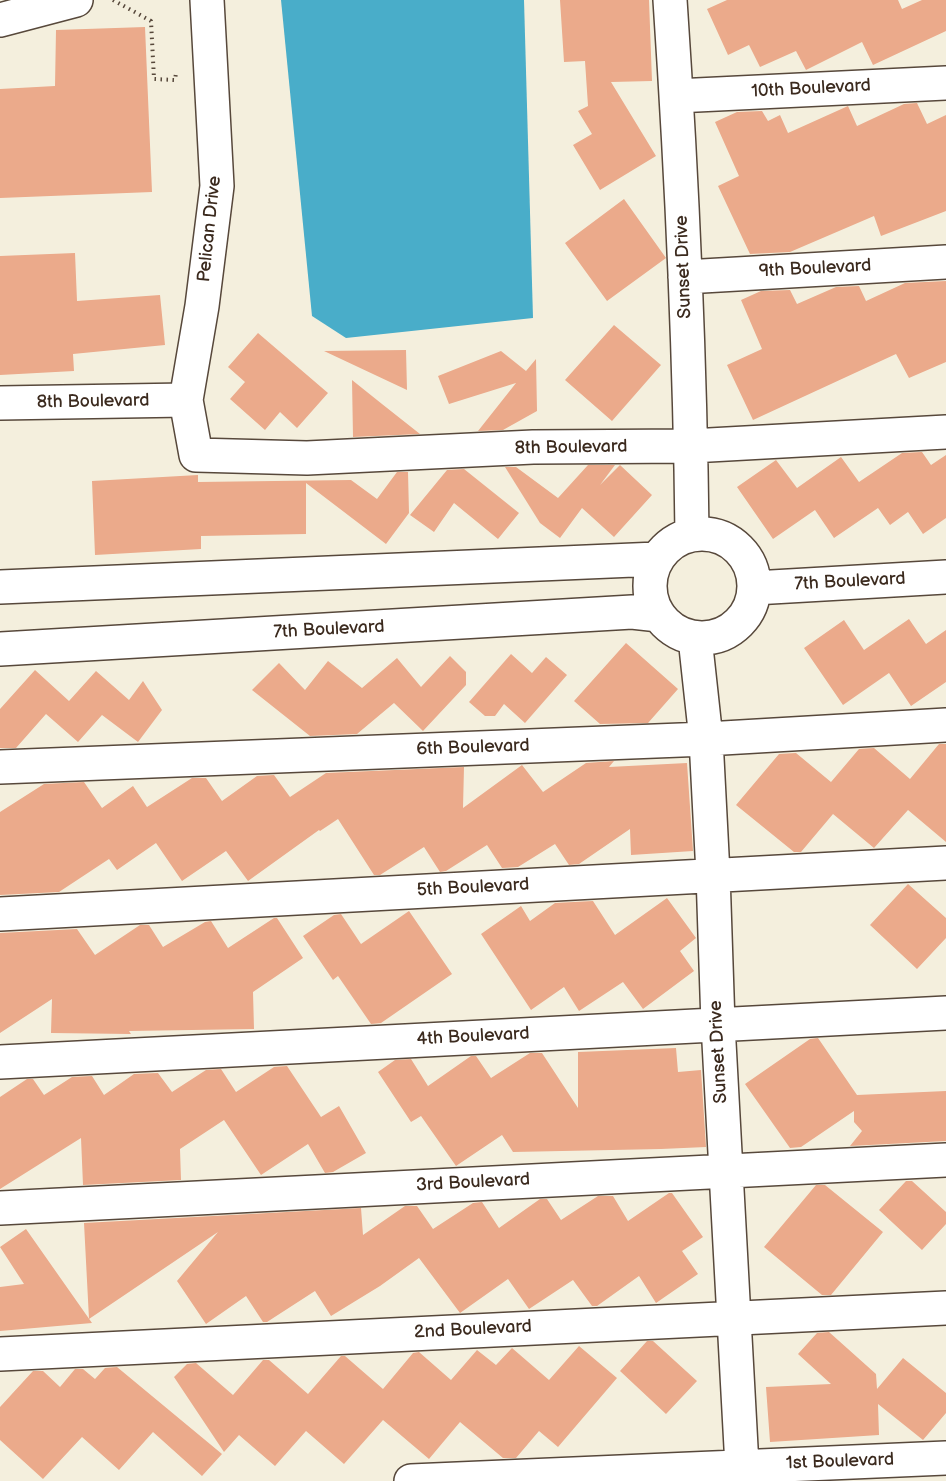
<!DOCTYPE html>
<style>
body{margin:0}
canvas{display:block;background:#f4efdd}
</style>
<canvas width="946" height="1481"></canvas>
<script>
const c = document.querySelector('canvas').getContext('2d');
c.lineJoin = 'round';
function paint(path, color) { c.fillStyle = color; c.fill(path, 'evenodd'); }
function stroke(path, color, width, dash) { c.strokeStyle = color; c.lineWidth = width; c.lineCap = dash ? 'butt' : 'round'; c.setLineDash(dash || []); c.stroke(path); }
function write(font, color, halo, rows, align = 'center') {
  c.font = font + ' "Balsamiq Sans",sans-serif'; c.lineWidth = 4.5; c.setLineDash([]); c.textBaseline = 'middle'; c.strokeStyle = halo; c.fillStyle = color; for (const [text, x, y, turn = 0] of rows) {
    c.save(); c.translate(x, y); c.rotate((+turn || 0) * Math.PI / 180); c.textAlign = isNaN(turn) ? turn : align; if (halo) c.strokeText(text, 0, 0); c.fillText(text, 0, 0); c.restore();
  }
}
paint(new Path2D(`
 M 281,0 L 524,0 L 533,318 L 346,338 L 312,316 Z`), '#49adc9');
paint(new Path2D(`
 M 560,0 L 649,0 L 652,81 L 611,82 L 656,156 L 600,190 L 573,145 L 592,134 L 578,111 L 588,106 L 585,61 L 564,62 Z
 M 727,0 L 898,0 L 902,9 L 922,0 L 946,0 L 946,31 L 873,65 L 862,42 L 806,70 L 796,51 L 760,67 L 749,45 L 728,55 L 707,9 Z
 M 145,27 L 152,192 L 0,198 L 0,89 L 55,86 L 56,30 Z
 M 917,103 L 927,124 L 946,115 L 946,211 L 881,236 L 874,216 L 790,252 L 750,254 L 718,186 L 739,176 L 715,122 L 737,112 L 762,111 L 768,121 L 780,115 L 788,133 L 848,106 L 857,126 L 904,104 Z
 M 624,199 L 666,258 L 607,301 L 565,243 Z
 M 75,253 L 77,301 L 160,295 L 165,345 L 73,354 L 74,371 L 0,375 L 0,256 Z
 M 946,281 L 946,362 L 909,378 L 896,354 L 753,420 L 727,365 L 762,349 L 741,300 L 761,291 L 790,290 L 797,304 L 836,287 L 859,286 L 866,301 L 905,283 Z
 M 614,325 L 661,365 L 612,421 L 565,380 Z
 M 258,333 L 328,393 L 297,428 L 280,412 L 265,430 L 230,399 L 245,382 L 228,367 Z
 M 406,350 L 407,390 L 324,351 Z
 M 501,351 L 526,371 L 536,359 L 537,411 L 503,430 L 478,431 L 516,383 L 449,404 L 438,376 Z
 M 352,380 L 382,404 L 420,434 L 353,437 Z
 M 922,452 L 931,465 L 946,455 L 946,518 L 923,534 L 908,512 L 890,525 L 878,508 L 834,538 L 815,510 L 773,539 L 737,487 L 776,460 L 797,488 L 841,457 L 859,482 L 902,453 Z
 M 588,465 L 615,465 L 600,485 L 620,465 L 652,495 L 614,537 L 582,508 L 560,538 L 540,523 L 505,467 L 516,467 L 558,498 Z
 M 464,469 L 519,513 L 498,539 L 454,503 L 434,532 L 410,515 L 447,470 Z
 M 397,472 L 408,472 L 409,513 L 386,544 L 306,483 L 306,534 L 201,536 L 201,549 L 95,555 L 92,481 L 198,475 L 198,482 L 351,480 L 377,499 Z
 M 909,619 L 926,644 L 946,630 L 946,682 L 911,706 L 889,673 L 843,705 L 804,648 L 844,620 L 864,650 Z
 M 626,643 L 678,689 L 648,723 L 600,724 L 574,701 Z
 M 511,654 L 532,673 L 546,657 L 567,675 L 525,723 L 504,704 L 495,716 L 485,716 L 469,702 Z
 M 450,656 L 466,672 L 466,685 L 423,731 L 394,703 L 357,734 L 310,736 L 252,690 L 279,663 L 305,690 L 328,661 L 362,688 L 397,658 L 421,687 Z
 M 35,670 L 69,701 L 96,671 L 129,700 L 143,681 L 162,710 L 138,742 L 102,715 L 78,742 L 46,714 L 16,748 L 0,748 L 0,709 Z
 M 939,744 L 946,744 L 946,842 L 908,810 L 874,848 L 833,814 L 801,852 L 794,852 L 736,805 L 779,754 L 796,753 L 831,782 L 859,749 L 874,748 L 910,779 Z
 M 614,761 L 609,767 L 687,763 L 693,851 L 631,855 L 630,829 L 579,864 L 569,865 L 555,844 L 518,867 L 502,868 L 487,845 L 446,871 L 440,872 L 424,847 L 380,875 L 374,875 L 338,819 L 320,831 L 319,830 L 248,881 L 226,851 L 182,881 L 156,843 L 117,870 L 109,859 L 59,892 L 0,895 L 0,812 L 44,784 L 84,782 L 102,808 L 133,786 L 147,807 L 192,778 L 206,778 L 222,801 L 257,776 L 274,775 L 290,797 L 326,773 L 464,767 L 463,808 L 522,765 L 543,792 L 586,763 Z
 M 908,884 L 946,918 L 946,938 L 917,969 L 870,925 Z
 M 667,898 L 696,938 L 680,951 L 694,971 L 643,1009 L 623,982 L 579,1011 L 564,987 L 531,1010 L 481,934 L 521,906 L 530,921 L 555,903 L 593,901 L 615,935 Z
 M 409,911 L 452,974 L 381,1023 L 371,1024 L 338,976 L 333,980 L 303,936 L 334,915 L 341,914 L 361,944 Z
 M 274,918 L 277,918 L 303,958 L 253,992 L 254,1029 L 129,1031 L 131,1034 L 51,1033 L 52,999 L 0,1033 L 0,933 L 77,929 L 95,955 L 140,925 L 149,925 L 163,947 L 205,922 L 211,921 L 228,948 Z
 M 818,1038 L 857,1095 L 946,1091 L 946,1141 L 850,1146 L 862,1131 L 854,1122 L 854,1111 L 801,1147 L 790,1148 L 745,1084 L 810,1039 Z
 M 676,1048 L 678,1072 L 701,1070 L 706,1147 L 661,1149 L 513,1152 L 502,1135 L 456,1166 L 421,1116 L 411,1122 L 378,1072 L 395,1060 L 411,1059 L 428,1086 L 471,1056 L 476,1056 L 491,1078 L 530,1053 L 542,1053 L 578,1108 L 578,1052 Z
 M 287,1066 L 321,1117 L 339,1106 L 366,1153 L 333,1172 L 325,1173 L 308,1144 L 261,1175 L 224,1120 L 180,1149 L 181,1180 L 83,1185 L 81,1138 L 0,1189 L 0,1097 L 27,1079 L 33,1079 L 44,1095 L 72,1077 L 92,1076 L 104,1095 L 134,1074 L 158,1073 L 172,1092 L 206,1070 L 221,1069 L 236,1092 L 274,1067 Z
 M 906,1181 L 912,1181 L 946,1212 L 946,1224 L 922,1250 L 879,1210 Z
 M 816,1185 L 825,1185 L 883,1232 L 831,1295 L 822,1295 L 764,1247 Z
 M 669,1193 L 672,1193 L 703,1237 L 682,1251 L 698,1274 L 656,1303 L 639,1276 L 597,1306 L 592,1306 L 573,1280 L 529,1309 L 508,1279 L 460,1313 L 419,1258 L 380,1286 L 331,1316 L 315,1291 L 267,1322 L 263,1322 L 246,1296 L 206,1324 L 177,1281 L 218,1232 L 89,1319 L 84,1223 L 361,1208 L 363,1235 L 405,1206 L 417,1206 L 433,1229 L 473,1203 L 482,1202 L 499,1228 L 540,1199 L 547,1199 L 561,1220 L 598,1196 L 613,1196 L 628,1221 Z
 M 26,1229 L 92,1323 L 0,1331 L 0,1287 L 24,1284 L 0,1247 Z
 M 829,1332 L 876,1374 L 877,1389 L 903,1358 L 946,1393 L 946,1413 L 923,1440 L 878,1404 L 879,1435 L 770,1442 L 766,1387 L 831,1384 L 798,1354 L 817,1333 Z
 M 647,1341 L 653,1341 L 697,1381 L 666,1414 L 620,1371 Z
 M 579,1346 L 617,1378 L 558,1447 L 539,1431 L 516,1458 L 503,1458 L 460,1422 L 429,1459 L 383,1420 L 344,1464 L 306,1431 L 275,1466 L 239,1435 L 224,1452 L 174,1377 L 187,1364 L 196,1363 L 233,1395 L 263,1360 L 269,1360 L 308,1394 L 341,1356 L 345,1356 L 383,1389 L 413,1353 L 419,1352 L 451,1380 L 477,1350 L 496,1365 L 512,1348 L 549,1380 Z
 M 117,1367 L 222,1454 L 202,1476 L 153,1432 L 119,1470 L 82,1437 L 43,1479 L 0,1440 L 0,1407 L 33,1371 L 43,1371 L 60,1387 L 75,1369 L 83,1369 L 95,1379 L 105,1368 Z`), '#ebaa8b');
const minor = new Path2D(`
 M 207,0 L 217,186 L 202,306 L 186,400 L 196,455 L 307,458 L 533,447 L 691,446 L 946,432
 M 670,0 C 682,178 690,356 692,534
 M 0,20 L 76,0
 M 676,96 L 946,83
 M 685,277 L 946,262
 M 0,403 L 186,400
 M650 586a52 52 0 1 1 104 0a52 52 0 1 1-104 0Z
 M 0,587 L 657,559
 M 754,588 L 946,577
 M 695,638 L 706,739 L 713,874 L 718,1024 L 742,1466
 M 0,649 L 632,612 L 659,615
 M 0,767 L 706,739 L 946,725
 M 0,914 L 946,863
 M 0,1062 L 946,1013
 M 0,1208 L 946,1160
 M 0,1354 L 946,1308
 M 411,1481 L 946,1458`);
stroke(minor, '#57483b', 36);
stroke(new Path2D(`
 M 113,0 L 151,21 L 154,79 L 175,80 L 176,73`), '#57483b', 4, [1.5, 4.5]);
stroke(minor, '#fff', 33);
write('18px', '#3b2a1e', '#fff', [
 ["10th Boulevard",811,89,-3],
 ["Pelican Drive",210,229,-84],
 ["Sunset Drive",684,267,-92],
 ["9th Boulevard",815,269,-3],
 ["8th Boulevard",93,402,-1],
 ["8th Boulevard",571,448,-1],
 ["7th Boulevard",850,582,-3],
 ["7th Boulevard",329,630,-3],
 ["6th Boulevard",473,748,-2],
 ["5th Boulevard",473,888,-3],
 ["4th Boulevard",473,1037,-3],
 ["Sunset Drive",719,1052,-93],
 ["3rd Boulevard",473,1183,-3],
 ["2nd Boulevard",473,1330,-3],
 ["1st Boulevard",840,1462,-2]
]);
</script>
